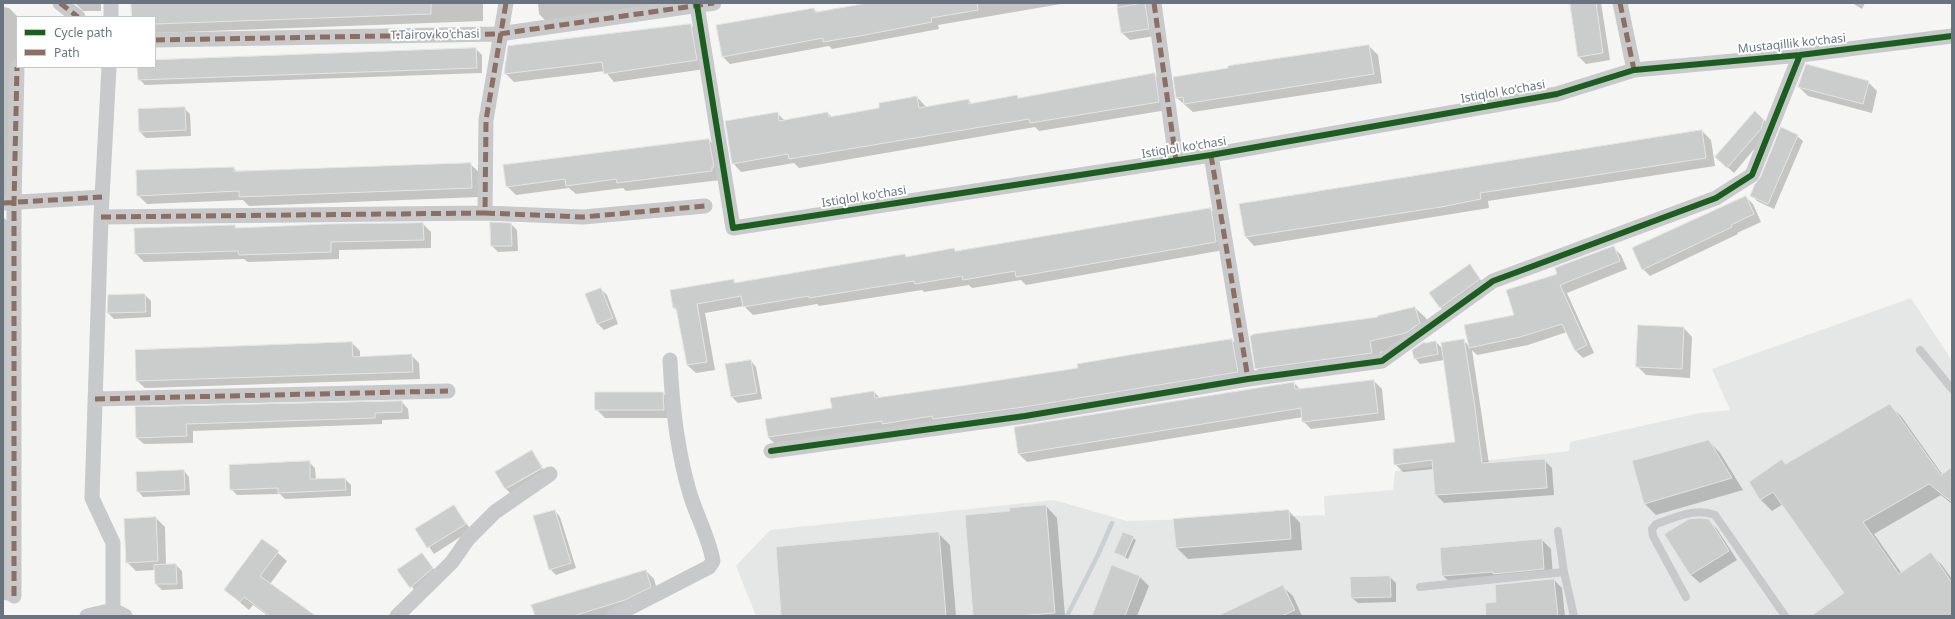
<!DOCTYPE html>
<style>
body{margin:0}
#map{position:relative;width:1955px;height:619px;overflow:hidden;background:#f5f5f4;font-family:"Noto Sans",sans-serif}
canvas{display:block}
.frame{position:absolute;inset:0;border:4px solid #687580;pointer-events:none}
.legend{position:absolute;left:16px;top:16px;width:140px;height:52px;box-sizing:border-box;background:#fff;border:1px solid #c3c8cc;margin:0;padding:5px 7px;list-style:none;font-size:12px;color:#687580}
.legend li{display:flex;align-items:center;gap:8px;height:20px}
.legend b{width:20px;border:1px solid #c3c8cc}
</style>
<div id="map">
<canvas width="1955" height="619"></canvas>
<div class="frame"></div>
<ul class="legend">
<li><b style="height:5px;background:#1b5e20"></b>Cycle path</li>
<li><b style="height:5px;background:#8d6e63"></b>Path</li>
</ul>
</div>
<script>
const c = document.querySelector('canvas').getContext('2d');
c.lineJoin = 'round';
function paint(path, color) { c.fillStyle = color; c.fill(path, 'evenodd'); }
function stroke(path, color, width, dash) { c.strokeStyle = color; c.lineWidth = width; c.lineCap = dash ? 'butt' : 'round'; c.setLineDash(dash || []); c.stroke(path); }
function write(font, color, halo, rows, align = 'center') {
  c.font = font + ' "Noto Sans",sans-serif'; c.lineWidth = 4; c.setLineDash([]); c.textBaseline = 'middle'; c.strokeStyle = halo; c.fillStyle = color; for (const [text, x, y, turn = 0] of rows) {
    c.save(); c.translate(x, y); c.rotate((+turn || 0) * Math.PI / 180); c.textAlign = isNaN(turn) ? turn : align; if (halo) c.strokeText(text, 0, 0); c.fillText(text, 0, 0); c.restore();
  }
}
paint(new Path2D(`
 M 1911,298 L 1952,361 L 1952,616 L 756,616 L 736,566 L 770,530 L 1054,500 L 1127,521 L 1325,515 L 1324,496 L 1393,490 L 1395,471 L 1569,451 L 1570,442 L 1700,413 L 1730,410 L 1712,369 Z`), '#e5e6e6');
paint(new Path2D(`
 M 75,3 L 101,3 L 101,11 L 83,11 Z
 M 132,3 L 483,3 L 483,21 L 155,33 L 155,17 L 133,17 Z
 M 538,3 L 689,3 L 548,23 L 539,14 Z
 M 875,3 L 1067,3 L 938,25 L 939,29 L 832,49 L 829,46 L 730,64 L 723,57 L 814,9 L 818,13 Z
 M 1117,3 L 1152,3 L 1155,36 L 1130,40 L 1122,33 Z
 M 1571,3 L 1601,3 L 1610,60 L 1586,64 L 1579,57 Z
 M 1852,3 L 1865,3 L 1862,9 Z
 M 3,7 L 9,8 L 18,17 L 13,199 L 3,199 Z
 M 691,25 L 699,34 L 705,69 L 614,82 L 605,71 L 514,82 L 505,73 Z
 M 1369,46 L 1378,55 L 1382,83 L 1193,112 L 1177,98 L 1175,77 Z
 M 476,49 L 482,55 L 482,73 L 145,85 L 139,79 L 138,67 L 155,67 L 155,61 Z
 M 1154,74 L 1163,83 L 1167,110 L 1039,131 L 1035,127 L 799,168 L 794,163 L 741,172 L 733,163 L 777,113 L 785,121 L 828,113 L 832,117 L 881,109 L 917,97 L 926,107 L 968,100 L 972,104 L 1017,96 L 1019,99 Z
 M 1868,82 L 1877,91 L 1872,113 L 1808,96 L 1799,87 Z
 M 184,108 L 190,114 L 191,136 L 146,138 L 140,132 Z
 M 1764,120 L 1770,126 L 1766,135 L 1734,173 L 1722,162 Z
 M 1702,131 L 1711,140 L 1715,166 L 1488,201 L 1489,208 L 1254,246 L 1246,237 Z
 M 1797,136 L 1803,141 L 1774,209 L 1757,201 L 1751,195 Z
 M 709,140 L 718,149 L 721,180 L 626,191 L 623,188 L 576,194 L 569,188 L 516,195 L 507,186 Z
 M 470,164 L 479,172 L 480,197 L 249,206 L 243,200 L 147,204 L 138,195 L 234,168 L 237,172 Z
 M 1746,197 L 1753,204 L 1761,222 L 1737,233 L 1738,234 L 1650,276 L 1643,269 Z
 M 1210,209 L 1219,217 L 1224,250 L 1026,285 L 1021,280 L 972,288 L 969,285 L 924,292 L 922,290 L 819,306 L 817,304 L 753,315 L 744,306 L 705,313 L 715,370 L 696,373 L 687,365 L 678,311 L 674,308 L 733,280 L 737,284 L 905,256 L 907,257 L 954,249 L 956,252 Z
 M 3,217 L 13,226 L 13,601 L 3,600 Z
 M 423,224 L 431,232 L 431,248 L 339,250 L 339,259 L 248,262 L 244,259 L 144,262 L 136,254 L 234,226 L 238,229 Z
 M 511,224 L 517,230 L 518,251 L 498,252 L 492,246 Z
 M 1613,247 L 1621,255 L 1627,269 L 1567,293 L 1594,353 L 1583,358 L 1576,351 L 1567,332 L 1528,345 L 1477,355 L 1472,350 L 1489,464 L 1544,460 L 1552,468 L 1554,495 L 1444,503 L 1436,495 L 1434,469 L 1403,472 L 1395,464 L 1457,443 L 1444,360 L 1420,364 L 1415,358 L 1425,344 L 1436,342 L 1443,349 L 1463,340 L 1469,346 L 1515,316 L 1558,274 Z
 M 1469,266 L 1485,285 L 1446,314 L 1430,294 Z
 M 601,289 L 607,295 L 618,324 L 604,330 L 598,324 L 587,294 Z
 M 145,295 L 151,301 L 151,317 L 114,319 L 108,313 Z
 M 1415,308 L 1426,318 L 1430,334 L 1417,343 L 1380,352 L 1382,364 L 1267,379 L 1256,368 L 1379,318 Z
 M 1684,328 L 1692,337 L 1690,378 L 1646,375 L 1637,366 Z
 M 1232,340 L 1241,349 L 1246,380 L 777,446 L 768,437 L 874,392 L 881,399 L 1079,368 Z
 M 352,343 L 360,351 L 360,357 L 411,355 L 419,363 L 420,379 L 145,388 L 137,381 Z
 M 751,361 L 756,367 L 762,399 L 738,403 L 732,397 L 726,365 Z
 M 1374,381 L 1382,389 L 1385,420 L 1311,429 L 1303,421 L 1303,417 L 1027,462 L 1019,454 L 1294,383 L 1301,390 Z
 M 663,393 L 671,402 L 672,418 L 605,418 L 596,409 Z
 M 402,402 L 408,409 L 409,419 L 382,420 L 382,424 L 193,431 L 193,443 L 144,444 L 137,438 L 136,408 Z
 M 1889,405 L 1901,416 L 1942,474 L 1952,468 L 1952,504 L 1941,495 L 1874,534 L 1902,574 L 1931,554 L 1942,565 L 1952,579 L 1952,616 L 1812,616 L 1845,594 L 1783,504 L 1772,511 L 1761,500 L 1751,482 L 1782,460 L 1786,464 Z
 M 1709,441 L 1720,453 L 1743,490 L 1656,515 L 1644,503 Z
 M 532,451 L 542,466 L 506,489 L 496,472 Z
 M 309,462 L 315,468 L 316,480 L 345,479 L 351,485 L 351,496 L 285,499 L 280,494 L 237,495 L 231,489 Z
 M 543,468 L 547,474 L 511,494 L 506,489 Z
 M 184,471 L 189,477 L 190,495 L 143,497 L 138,491 Z
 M 454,506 L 471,530 L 434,554 L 417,529 Z
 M 1046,506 L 1057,518 L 1065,616 L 974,616 L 1011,512 Z
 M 555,511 L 560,517 L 576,568 L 556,575 L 550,569 Z
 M 1289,511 L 1300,523 L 1302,550 L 1188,559 L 1176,547 Z
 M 156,518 L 165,527 L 166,565 L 176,565 L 182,571 L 183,589 L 162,590 L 156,584 L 155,570 L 136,571 L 127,562 Z
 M 1708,520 L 1717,529 L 1737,560 L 1700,583 L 1691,575 L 1666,535 Z
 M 938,533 L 950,545 L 956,616 L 783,616 Z
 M 1124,533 L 1136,540 L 1128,559 L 1115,552 Z
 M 263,540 L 287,561 L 270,584 L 314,616 L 268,616 L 253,605 L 249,610 L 225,590 Z
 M 1542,540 L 1551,549 L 1553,577 L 1452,584 L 1443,576 Z
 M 422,554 L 438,574 L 417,593 L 399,571 Z
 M 1112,566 L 1140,577 L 1149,586 L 1137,616 L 1093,616 Z
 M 646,571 L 654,579 L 658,594 L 633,608 L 605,616 L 536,616 Z
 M 1390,577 L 1396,583 L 1396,602 L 1358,603 L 1352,598 L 1351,578 Z
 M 1554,580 L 1562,588 L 1565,616 L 1487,616 L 1498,603 Z
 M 1282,586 L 1293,596 L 1302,616 L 1221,616 Z`), '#0003');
stroke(new Path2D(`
 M 1067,616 L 1097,557 L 1112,523`), '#c9d0d2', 4.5);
const building = new Path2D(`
 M 131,3 L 431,3 L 431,14 L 155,24 L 155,17 L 132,17 Z
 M 868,3 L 977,3 L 978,10 L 931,18 L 932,22 L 865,35 L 823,42 L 823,38 L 722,57 L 716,25 L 814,8 L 815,12 Z
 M 1145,3 L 1149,29 L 1121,33 L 1117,8 Z
 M 1570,3 L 1596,3 L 1603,53 L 1578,57 Z
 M 691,24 L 697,60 L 604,74 L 602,62 L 504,74 L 508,46 Z
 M 1369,45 L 1374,74 L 1184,104 L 1183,97 L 1176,98 L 1173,77 L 1228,68 L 1228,66 Z
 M 476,48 L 477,68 L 138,80 L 137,67 L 155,67 L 155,60 Z
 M 1806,64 L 1869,81 L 1863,104 L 1798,87 Z
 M 1155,73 L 1159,102 L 1030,123 L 1029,119 L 789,159 L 788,154 L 732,164 L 725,121 L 778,112 L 779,121 L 828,112 L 829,117 L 879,108 L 879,103 L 917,96 L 919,108 L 969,99 L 969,104 L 1017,95 L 1018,98 Z
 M 185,107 L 186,130 L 139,132 L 138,109 Z
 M 1755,111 L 1764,120 L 1761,129 L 1727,168 L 1715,157 Z
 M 1781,127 L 1798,135 L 1768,204 L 1750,196 L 1755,184 L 1760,178 Z
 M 1702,130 L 1706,158 L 1480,193 L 1481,199 L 1441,207 L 1245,237 L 1239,204 Z
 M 709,139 L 714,167 L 712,167 L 712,171 L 617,183 L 616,179 L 566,186 L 565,179 L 506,187 L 503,165 Z
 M 471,163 L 472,188 L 239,197 L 239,191 L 137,196 L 136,170 L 234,167 L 234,171 Z
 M 1746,196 L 1754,214 L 1731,225 L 1732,227 L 1642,270 L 1632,248 Z
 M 1211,208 L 1216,242 L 1016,277 L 1015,271 L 963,280 L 962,276 L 915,284 L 914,281 L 809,298 L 809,296 L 743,307 L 741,296 L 697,304 L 707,362 L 687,365 L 676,308 L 673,308 L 670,290 L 734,279 L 734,283 L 905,254 L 906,257 L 954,248 L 955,251 Z
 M 490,222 L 511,223 L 512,246 L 491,246 Z
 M 423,223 L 424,240 L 331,242 L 331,252 L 239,255 L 238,251 L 135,254 L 134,228 L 235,225 L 235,228 L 330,224 Z
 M 1614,246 L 1620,261 L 1560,285 L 1587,345 L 1575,351 L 1562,324 L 1520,337 L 1469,348 L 1464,325 L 1514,315 L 1506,290 L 1557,274 L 1555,268 Z
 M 1470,264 L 1480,279 L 1440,308 L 1429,293 Z
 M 601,288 L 613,318 L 597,324 L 585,294 Z
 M 145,294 L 146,312 L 107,313 L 108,295 Z
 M 1415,307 L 1420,323 L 1406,333 L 1370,341 L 1372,353 L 1255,369 L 1250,336 L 1254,334 L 1378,317 L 1377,316 Z
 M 1638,325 L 1684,327 L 1682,369 L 1636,367 Z
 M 1232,339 L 1238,372 L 1024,407 L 933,419 L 932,416 L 882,424 L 882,421 L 768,437 L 765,419 L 832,408 L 830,398 L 874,391 L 875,398 L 974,384 L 1078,368 L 1077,364 L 1129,355 Z
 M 1464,339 L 1474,401 L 1482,463 L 1545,459 L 1547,488 L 1435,495 L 1432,460 L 1394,465 L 1393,449 L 1455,442 L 1441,343 Z
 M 1436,341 L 1438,354 L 1414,359 L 1412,350 L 1424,342 L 1425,343 Z
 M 352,342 L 353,357 L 412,354 L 413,372 L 136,381 L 135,350 Z
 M 751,360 L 757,393 L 731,397 L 725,364 Z
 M 1374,380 L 1378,413 L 1302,422 L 1301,408 L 1018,454 L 1014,427 L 1294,382 L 1295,389 Z
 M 595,392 L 663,392 L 664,410 L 595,410 Z
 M 402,401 L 402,412 L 375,413 L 375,418 L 186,424 L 187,436 L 136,438 L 135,407 Z
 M 1890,404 L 1941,475 L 1952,467 L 1952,502 L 1929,484 L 1863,522 L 1899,574 L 1931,552 L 1952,583 L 1952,616 L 1811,616 L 1844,593 L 1773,492 L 1760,500 L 1749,482 L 1782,459 L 1785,464 Z
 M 1709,440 L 1732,478 L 1644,504 L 1632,461 Z
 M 532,450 L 542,468 L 505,489 L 495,472 Z
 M 310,461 L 310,479 L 345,478 L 346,490 L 278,493 L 278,488 L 230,490 L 229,465 Z
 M 184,470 L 185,490 L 137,492 L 136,472 Z
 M 454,505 L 466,524 L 427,548 L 415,529 Z
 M 1046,505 L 1055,613 L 1017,616 L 973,616 L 965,515 L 1010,511 L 1009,508 Z
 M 555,510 L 571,563 L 549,570 L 533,516 Z
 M 1289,510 L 1291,539 L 1176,548 L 1173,519 Z
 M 156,517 L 158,561 L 126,563 L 124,519 Z
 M 1700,518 L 1709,519 L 1729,551 L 1690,575 L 1664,534 L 1689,519 Z
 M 939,532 L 946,616 L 781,616 L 776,547 Z
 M 1123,532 L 1134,536 L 1125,557 L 1114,553 Z
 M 262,539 L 279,551 L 260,576 L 316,616 L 270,616 L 244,597 L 240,602 L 224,590 Z
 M 1542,539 L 1544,569 L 1493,574 L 1493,572 L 1442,576 L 1440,548 Z
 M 422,553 L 433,568 L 410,588 L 397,570 Z
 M 176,564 L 177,584 L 155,584 L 154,565 Z
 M 1112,565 L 1140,576 L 1125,616 L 1092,616 Z
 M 646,570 L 651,587 L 625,600 L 573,616 L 535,616 L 531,605 Z
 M 1390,576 L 1391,597 L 1351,598 L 1350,577 Z
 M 1554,579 L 1558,616 L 1486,616 L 1485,603 L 1496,602 L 1495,585 Z
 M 1283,585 L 1295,610 L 1282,616 L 1218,616 Z`);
paint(building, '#cbcccc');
stroke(building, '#e4e4e4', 1);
stroke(new Path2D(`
 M 1920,350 L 1952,389
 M 1558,531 L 1564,572 L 1574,616
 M 1420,587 L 1564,572
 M 1686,597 L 1653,536 L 1652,529 L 1656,524 C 1675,518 1695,507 1715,515 L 1785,616`), '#c7c9ca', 8);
stroke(new Path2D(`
 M 60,3 L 78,17
 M 1154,3 L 1176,160
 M 1620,3 L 1634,70
 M 697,5 L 733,228 L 1211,155 L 1557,94 L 1634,70 L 1800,55 L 1952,36
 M 111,17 L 111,3
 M 155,40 L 499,34 L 714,3
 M 109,67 L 101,217 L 92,498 L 113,543 L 113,610
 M 1211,155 L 1248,379
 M 3,203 L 102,197
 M 485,213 L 583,217 L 705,206
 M 101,217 L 485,213 L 486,120 L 506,3
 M 95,399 L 448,391
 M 771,451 L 1025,416 L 1248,379 L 1382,361 L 1493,281 L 1716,198 L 1752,175 L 1800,55
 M 14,596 L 14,203 L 17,67
 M 87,616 L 113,610 L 125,616
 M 397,616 L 452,562 L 468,539 L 495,512 L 550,474
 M 614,616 L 709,567 L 713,561 C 709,538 697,517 690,494 C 677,451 672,405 670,360`), '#c7c9ca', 15);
stroke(new Path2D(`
 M 60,3 L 78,17
 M 1154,3 L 1176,160
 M 1620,3 L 1634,70
 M 155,40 L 499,34 L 714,3
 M 1211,155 L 1248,379
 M 3,203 L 102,197
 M 485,213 L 583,217 L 705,206
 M 101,217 L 485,213 L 486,120 L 506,3
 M 95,399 L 448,391
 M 14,596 L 14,203 L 17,67`), '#8d6e63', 5, [10, 5]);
stroke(new Path2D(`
 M 697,5 L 733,228 L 1211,155 L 1557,94 L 1634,70 L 1800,55 L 1952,36
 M 771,451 L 1025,416 L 1248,379 L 1382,361 L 1493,281 L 1716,198 L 1752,175 L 1800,55`), '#1b5e20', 6);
write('12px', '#687580', '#fff', [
 ["T.Tairov ko'chasi",435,35,-1],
 ["Mustaqillik ko'chasi",1792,44,-6],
 ["Istiqlol ko'chasi",1503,92,-10],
 ["Istiqlol ko'chasi",1184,148,-9],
 ["Istiqlol ko'chasi",864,197,-9]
]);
</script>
